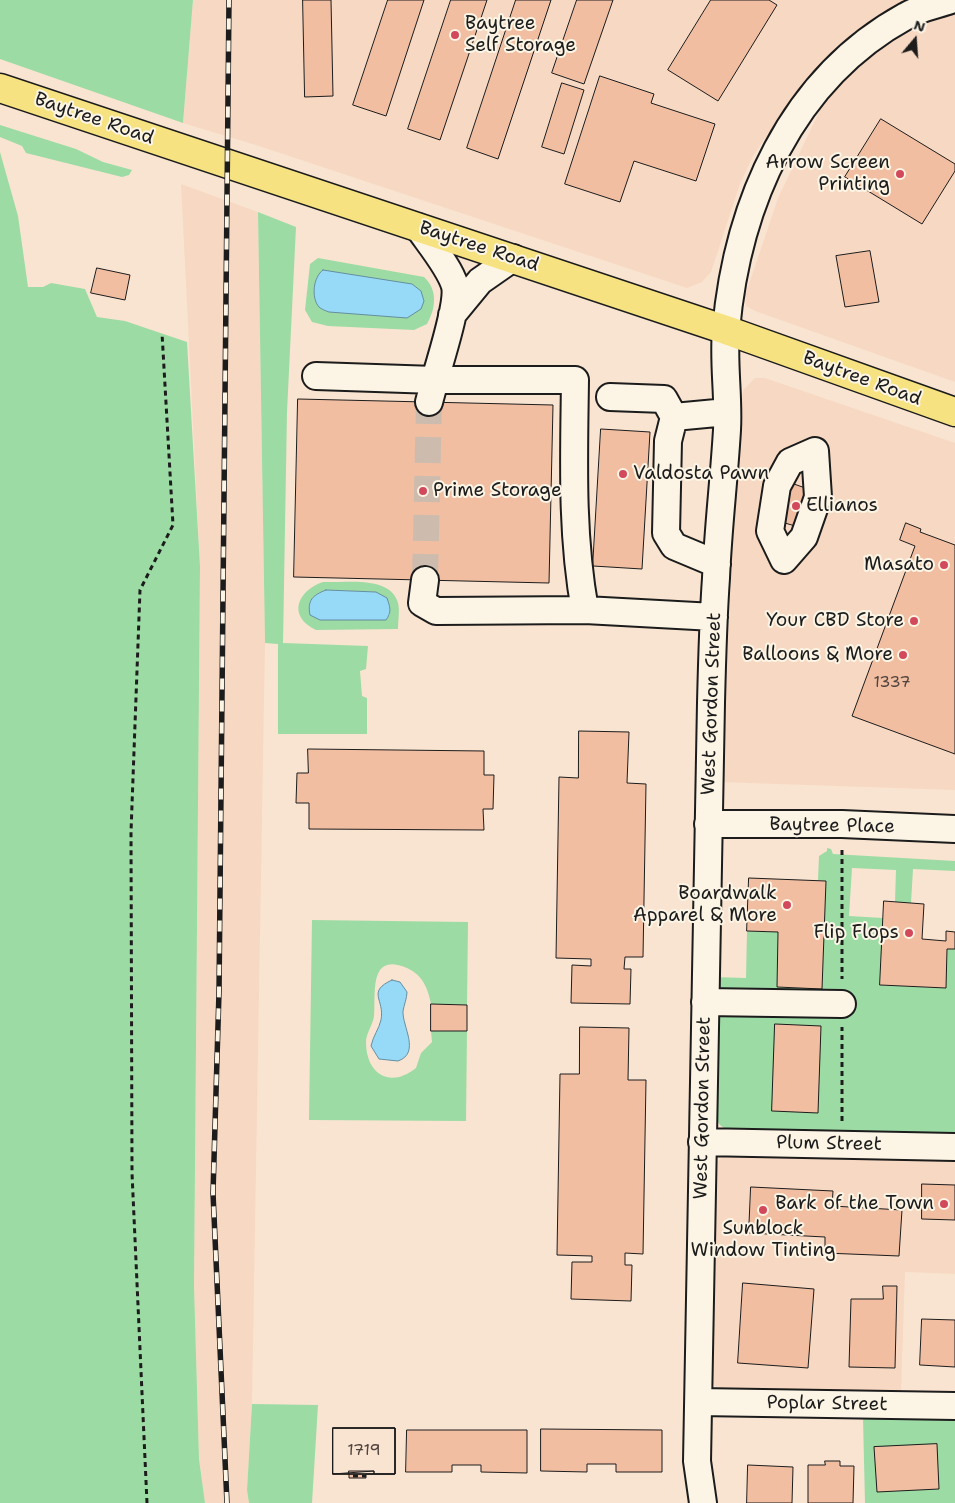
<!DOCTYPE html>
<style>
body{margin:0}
#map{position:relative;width:955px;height:1503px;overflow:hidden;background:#f9e4d1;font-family:"Shantell Sans",sans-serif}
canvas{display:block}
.north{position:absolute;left:890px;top:15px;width:50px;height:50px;-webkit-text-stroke:4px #fcf5e5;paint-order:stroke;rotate:18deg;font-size:14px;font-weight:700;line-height:20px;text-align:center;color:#1c1c1c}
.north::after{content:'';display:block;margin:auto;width:18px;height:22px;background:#1c1c1c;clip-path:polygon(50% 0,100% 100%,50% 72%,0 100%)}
</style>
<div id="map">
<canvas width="955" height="1503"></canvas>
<div class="north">N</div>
</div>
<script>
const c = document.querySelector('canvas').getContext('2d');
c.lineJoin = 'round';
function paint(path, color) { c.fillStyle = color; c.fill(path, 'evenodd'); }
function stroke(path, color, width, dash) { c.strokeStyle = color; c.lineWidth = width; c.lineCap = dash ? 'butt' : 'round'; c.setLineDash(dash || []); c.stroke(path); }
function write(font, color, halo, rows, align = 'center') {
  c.font = font + ' "Shantell Sans",sans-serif'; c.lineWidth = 4; c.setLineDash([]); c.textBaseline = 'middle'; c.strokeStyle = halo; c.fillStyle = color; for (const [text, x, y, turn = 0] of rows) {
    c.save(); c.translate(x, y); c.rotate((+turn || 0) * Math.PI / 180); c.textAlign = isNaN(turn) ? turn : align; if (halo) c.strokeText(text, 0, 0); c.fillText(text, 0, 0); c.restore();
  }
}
paint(new Path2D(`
 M 193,0 L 906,0 L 870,22 L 816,69 L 792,99 L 753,156 L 740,184 L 711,272 L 702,282 L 687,288 L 259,146 L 183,123 Z
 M 955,10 L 955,382 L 755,311 L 746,306 L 745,296 L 778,198 L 821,108 L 854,68 L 894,37 Z
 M 181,184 L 258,212 L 265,643 L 252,1404 L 247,1490 L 249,1503 L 205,1503 L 199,1459 L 194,1285 L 200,566 Z
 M 755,378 L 765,378 L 955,443 L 955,790 L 718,782 L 723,655 L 729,621 L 738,409 L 744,389 Z
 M 740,1153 L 955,1158 L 955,1274 L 905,1272 L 901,1392 L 726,1390 L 715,1386 L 708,1380 L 713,1165 L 723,1157 Z`), '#f7d9c3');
paint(new Path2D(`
 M 0,0 L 193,0 L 183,123 L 0,59 Z
 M 0,125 L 76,149 L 103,162 L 132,170 L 129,175 L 122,177 L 26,153 L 22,146 L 0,137 Z
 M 0,152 L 18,216 L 28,287 L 43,287 L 51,283 L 85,289 L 97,317 L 125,321 L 187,342 L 200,566 L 194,1285 L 199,1459 L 205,1503 L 0,1503 Z
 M 258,212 L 296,227 L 287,412 L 283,643 L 368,646 L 366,669 L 360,671 L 362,696 L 367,698 L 367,734 L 278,734 L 278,644 L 265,643 Z
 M 318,258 L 424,277 C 438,290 436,308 427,324 L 414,330 L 328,326 L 312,322 L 305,310 L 310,264 Z
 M 323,582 C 343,583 385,576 396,598 C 401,606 398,619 398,629 L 316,630 C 287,616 297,591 323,582 ZM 326,590 L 376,592 L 390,614 L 386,620 L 320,620 L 315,595 Z
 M 827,848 L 831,849 L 833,854 L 955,861 L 955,871 L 913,869 L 911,903 L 895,902 L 896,870 L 852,868 L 849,916 L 883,918 L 880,985 L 945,988 L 947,949 L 955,949 L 955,1137 L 733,1132 C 721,1128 717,1124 713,1111 L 713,977 L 746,978 L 747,931 L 778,932 L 777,987 L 822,989 L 826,881 L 818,880 L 819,856 L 827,851 Z
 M 312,920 L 468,922 L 467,1005 L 431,1004 C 428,989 423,975 407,968 C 368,951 376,995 374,1016 C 373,1025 366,1033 366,1042 C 366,1074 390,1089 416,1068 L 421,1053 L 432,1042 L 431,1031 L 467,1031 L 466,1121 L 309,1120 Z
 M 252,1404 L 318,1405 L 312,1503 L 249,1503 L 247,1490 Z
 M 863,1418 L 955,1419 L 955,1503 L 865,1503 Z`), '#9ddba4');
const water = new Path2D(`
 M 323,270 L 412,284 L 421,291 L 424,301 L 421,309 L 407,318 L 329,312 C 326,311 321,309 319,307 C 311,298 313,277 323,270 Z
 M 326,590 L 376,592 L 387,598 C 390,607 392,612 386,620 L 320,620 L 310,615 C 307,600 313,595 326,590 Z
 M 392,980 L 400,982 L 407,992 C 407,998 404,1005 403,1011 C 402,1026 421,1053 398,1061 L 379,1059 L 371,1046 C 373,1036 379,1029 381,1020 C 385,999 366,992 392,980 Z`);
paint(water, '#96daf8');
stroke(water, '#658ea0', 1);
const building = new Path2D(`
 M 303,0 L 331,0 L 333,96 L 305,97 Z
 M 388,0 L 424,0 L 386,116 L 353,105 Z
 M 451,0 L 487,0 L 440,140 L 408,129 Z
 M 516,0 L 551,0 L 498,159 L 467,148 Z
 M 577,0 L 613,0 L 584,84 L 552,73 Z
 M 711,0 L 769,0 L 777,5 L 718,101 L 668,70 Z
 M 600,76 L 654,94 L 651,103 L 715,124 L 696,181 L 634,161 L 620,202 L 565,184 Z
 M 562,83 L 584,90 L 564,154 L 542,147 Z
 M 881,119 L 955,164 L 955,171 L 922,224 L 845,177 Z
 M 870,251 L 879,302 L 845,307 L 836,256 Z
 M 97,268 L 130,275 L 125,300 L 91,293 Z
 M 298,399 L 553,405 L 549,583 L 294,577 Z
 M 601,429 L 650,432 L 642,569 L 593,566 Z
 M 791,483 L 814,491 L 802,528 L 778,521 Z
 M 906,523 L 921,529 L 920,532 L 955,545 L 955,754 L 852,716 L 915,546 L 900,540 Z
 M 579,731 L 629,732 L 627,783 L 646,784 L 643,957 L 625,957 L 624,969 L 631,969 L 630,1004 L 571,1003 L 572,965 L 591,966 L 591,959 L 556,958 L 559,777 L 578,778 Z
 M 308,749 L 484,751 L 484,775 L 494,775 L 493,809 L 483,809 L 484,830 L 309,829 L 309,803 L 296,803 L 297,773 L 308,773 Z
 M 749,878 L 826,881 L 822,989 L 777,987 L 778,932 L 747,931 Z
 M 884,901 L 924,904 L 922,939 L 946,941 L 946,931 L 955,932 L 955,949 L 947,949 L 946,988 L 880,985 Z
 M 431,1004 L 467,1005 L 467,1031 L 431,1031 Z
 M 775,1024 L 821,1026 L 818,1113 L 772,1111 Z
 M 580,1027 L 629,1028 L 628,1080 L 646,1080 L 643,1254 L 625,1253 L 625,1265 L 632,1265 L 631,1301 L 571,1299 L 572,1262 L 592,1262 L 592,1256 L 557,1255 L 560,1074 L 579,1074 Z
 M 922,1184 L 955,1185 L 955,1220 L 922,1219 Z
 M 751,1187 L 833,1191 L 832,1206 L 902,1210 L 899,1256 L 825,1253 L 825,1237 L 749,1233 Z
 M 743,1283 L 814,1289 L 808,1368 L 738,1363 Z
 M 883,1286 L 897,1286 L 895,1368 L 849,1367 L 851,1299 L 883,1299 Z
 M 922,1319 L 955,1320 L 955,1367 L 920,1365 Z
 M 333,1428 L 395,1428 L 395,1474 L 333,1474 Z
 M 333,1428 L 395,1428 L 395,1474 L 366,1474 L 366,1478 L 349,1478 L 349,1474 L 333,1474 Z
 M 333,1428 L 395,1428 L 395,1474 L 374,1474 L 374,1471 L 333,1474 Z
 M 333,1428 L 395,1428 L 395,1474 L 333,1474 Z
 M 541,1429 L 662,1430 L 662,1472 L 616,1472 L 616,1464 L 587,1464 L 587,1472 L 541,1471 Z
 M 407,1430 L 527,1430 L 527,1473 L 481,1472 L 481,1465 L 452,1465 L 452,1472 L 406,1472 Z
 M 937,1444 L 939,1489 L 877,1492 L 874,1447 Z
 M 825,1461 L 840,1461 L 840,1466 L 854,1466 L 853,1503 L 808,1503 L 808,1465 L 825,1465 Z
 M 748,1465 L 793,1467 L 792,1503 L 747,1503 Z
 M 349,1471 L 374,1471 L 374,1474 L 349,1474 Z`);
paint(building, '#f1bea2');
stroke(building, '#1c1c1c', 1);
stroke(new Path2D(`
 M 425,580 L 429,402`), '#cdbcad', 26, [26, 13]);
const minor = new Path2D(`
 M 452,315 L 480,281 L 513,258
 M 316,376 L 435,380 C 440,360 459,304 455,286 C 450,268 429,243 418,227
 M 610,397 L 664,399 L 674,417 L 727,412
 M 674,417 L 668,441 L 666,533 L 674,546 L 717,564
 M 815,451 L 818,497 L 804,537 L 784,560 L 770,531 L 777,486 L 790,462 Z
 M 425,580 L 422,603 L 436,611 L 585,610 C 571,534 574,457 575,380 L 435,380 L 429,402
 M 585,610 L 714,617
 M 708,824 L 842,824 L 955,829
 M 705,1002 L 842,1004
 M 702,1142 L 955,1147
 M 699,1402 L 955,1406
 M 703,1503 L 697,1461 L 711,703 C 712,661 713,620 716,578 C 718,529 724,480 727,430 C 729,397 723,363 726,330 C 737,204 791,79 906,16 C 919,8 937,5 951,0`);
const major = new Path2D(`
 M 0,88 L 726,330 L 955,412`);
stroke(minor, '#1c1c1c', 30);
stroke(major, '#1c1c1c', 31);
stroke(new Path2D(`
 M 842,850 L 842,979
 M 842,1121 L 842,1027
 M 353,1476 L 366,1476
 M 147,1503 L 132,1173 L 131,832 L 140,590 L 173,525 L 162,333`), '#1c1c1c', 3, [5, 4]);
stroke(minor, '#fcf5e5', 26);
stroke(major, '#f6e281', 28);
const rail = new Path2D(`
 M 227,1503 L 213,1193 L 219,992 L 229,0`);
stroke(rail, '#1c1c1c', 5.5);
stroke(rail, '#fcf5e5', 4, [11]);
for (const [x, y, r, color] of [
 [455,35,5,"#d1495b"],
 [900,174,5,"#d1495b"],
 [623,474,5,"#d1495b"],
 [423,491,5,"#d1495b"],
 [796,506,5,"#d1495b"],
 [944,565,5,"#d1495b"],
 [914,621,5,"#d1495b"],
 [903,655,5,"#d1495b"],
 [787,905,5,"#d1495b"],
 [909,933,5,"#d1495b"],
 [944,1204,5,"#d1495b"],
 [763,1210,5,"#d1495b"]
]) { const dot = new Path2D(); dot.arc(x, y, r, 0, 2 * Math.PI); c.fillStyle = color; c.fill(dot); stroke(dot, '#fcf5e5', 2); }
write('16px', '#51443e', null, [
 ["1337",892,683],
 ["1719",364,1451]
]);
write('19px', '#1c1c1c', '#fcf5e5', [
 ["Baytree",465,24,"left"],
 ["Self Storage",465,46,"left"],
 ["Arrow Screen",890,163],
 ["Printing",890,185],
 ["Valdosta Pawn",633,474,"left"],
 ["Prime Storage",433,491,"left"],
 ["Ellianos",806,506,"left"],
 ["Masato",934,565],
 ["Your CBD Store",904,621],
 ["Balloons & More",893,655],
 ["Boardwalk",777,894],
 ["Apparel & More",777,916],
 ["Flip Flops",899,933],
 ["Bark of the Town",934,1204],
 ["Sunblock",763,1229,"center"],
 ["Window Tinting",763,1251,"center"]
], 'right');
write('19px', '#1c1c1c', '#fcf5e5', [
 ["Baytree Road",94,119,19],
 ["Baytree Road",479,247,18],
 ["Baytree Road",862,379,20],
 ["West Gordon Street",712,704,-88],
 ["Baytree Place",832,826,1],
 ["West Gordon Street",703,1108,-89],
 ["Plum Street",829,1144,1],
 ["Poplar Street",827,1404,1]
]);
</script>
